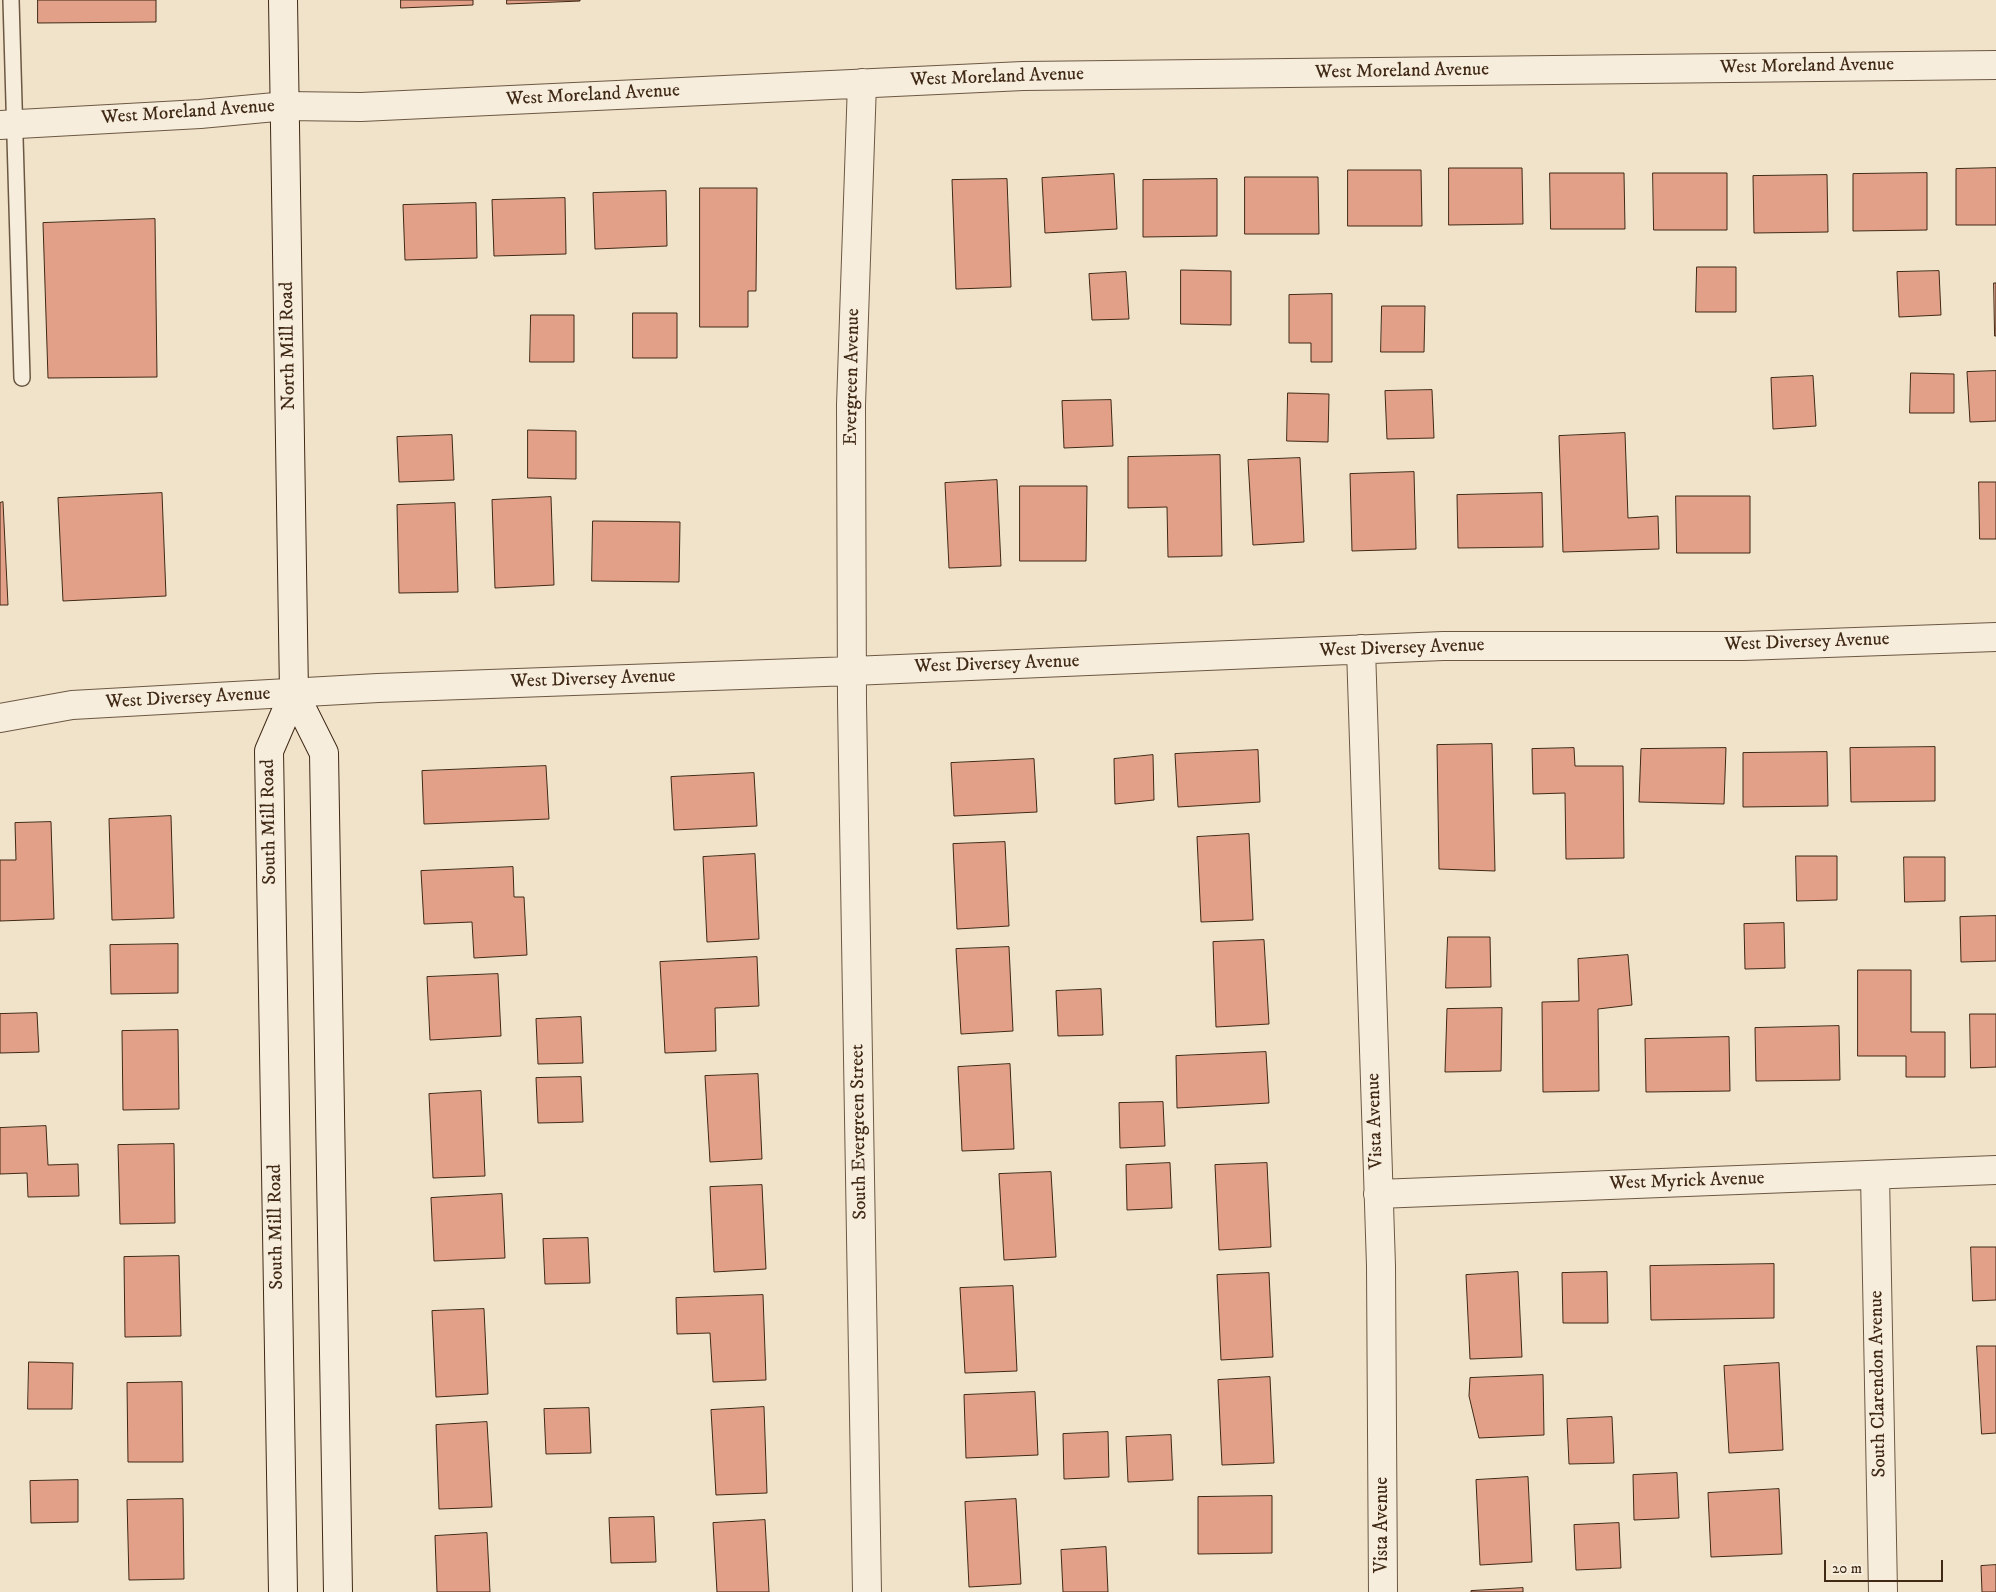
<!DOCTYPE html>
<style>
body{margin:0}
#map{position:relative;width:1996px;height:1592px;overflow:hidden;background:#f1e3ca;font-family:"IM FELL DW Pica",serif}
canvas{display:block}
.scale{position:absolute;left:1824px;top:1560px;width:119px;height:22px;box-sizing:border-box;border:2px solid #402915;border-top:0;padding-left:6px;font-size:15px;line-height:18px;white-space:nowrap;color:#402915;-webkit-text-stroke:4px #f6eddd;paint-order:stroke}
</style>
<div id="map">
<canvas width="1996" height="1592"></canvas>
<div class="scale">20 m</div>
</div>
<script>
const c = document.querySelector('canvas').getContext('2d');
c.lineJoin = 'round';
function paint(path, color) { c.fillStyle = color; c.fill(path, 'evenodd'); }
function stroke(path, color, width, dash) { c.strokeStyle = color; c.lineWidth = width; c.lineCap = dash ? 'butt' : 'round'; c.setLineDash(dash || []); c.stroke(path); }
function write(font, color, halo, rows, align = 'center') {
  c.font = font + ' "IM FELL DW Pica",serif'; c.lineWidth = 4; c.setLineDash([]); c.textBaseline = 'middle'; c.strokeStyle = halo; c.fillStyle = color; for (const [text, x, y, turn = 0] of rows) {
    c.save(); c.translate(x, y); c.rotate((+turn || 0) * Math.PI / 180); c.textAlign = isNaN(turn) ? turn : align; if (halo) c.strokeText(text, 0, 0); c.fillText(text, 0, 0); c.restore();
  }
}
const building = new Path2D(`
 M 38,0 L 156,0 L 156,22 L 38,23 Z
 M 401,0 L 473,0 L 473,5 L 401,8 Z
 M 507,0 L 580,0 L 580,1 L 507,4 Z
 M 1449,168 L 1522,168 L 1523,224 L 1449,225 Z
 M 1996,168 L 1996,225 L 1956,225 L 1956,169 Z
 M 1348,170 L 1421,170 L 1422,226 L 1348,226 Z
 M 1550,173 L 1624,173 L 1625,229 L 1551,229 Z
 M 1653,173 L 1727,173 L 1727,230 L 1654,230 Z
 M 1927,173 L 1927,230 L 1853,231 L 1853,174 Z
 M 1114,174 L 1117,229 L 1045,233 L 1042,178 Z
 M 1827,175 L 1828,232 L 1754,233 L 1753,176 Z
 M 1245,177 L 1318,177 L 1319,234 L 1245,234 Z
 M 1007,179 L 1011,287 L 956,289 L 952,180 Z
 M 1217,179 L 1217,236 L 1143,237 L 1143,180 Z
 M 700,188 L 757,188 L 756,291 L 748,291 L 748,327 L 700,327 Z
 M 666,191 L 667,246 L 595,249 L 593,193 Z
 M 565,198 L 566,254 L 494,256 L 492,200 Z
 M 476,203 L 477,258 L 405,260 L 403,205 Z
 M 155,219 L 157,377 L 48,378 L 43,223 Z
 M 1697,267 L 1736,267 L 1736,312 L 1696,312 Z
 M 1181,270 L 1231,271 L 1231,325 L 1181,324 Z
 M 1939,271 L 1941,315 L 1899,317 L 1897,272 Z
 M 1126,272 L 1129,319 L 1092,320 L 1089,274 Z
 M 1994,283 L 1996,283 L 1996,336 L 1995,336 Z
 M 1332,294 L 1332,362 L 1311,362 L 1311,343 L 1289,343 L 1289,295 Z
 M 1382,306 L 1425,306 L 1424,352 L 1381,352 Z
 M 633,313 L 677,313 L 677,358 L 633,358 Z
 M 531,315 L 574,315 L 574,362 L 530,362 Z
 M 1996,371 L 1996,421 L 1970,422 L 1967,372 Z
 M 1911,373 L 1954,374 L 1954,413 L 1910,413 Z
 M 1813,376 L 1816,426 L 1773,429 L 1771,378 Z
 M 1432,390 L 1434,438 L 1387,439 L 1385,391 Z
 M 1288,393 L 1329,394 L 1328,442 L 1287,441 Z
 M 1111,400 L 1113,446 L 1064,448 L 1062,401 Z
 M 528,430 L 576,431 L 576,479 L 528,478 Z
 M 1625,433 L 1628,518 L 1658,516 L 1659,549 L 1563,552 L 1559,436 Z
 M 452,435 L 454,480 L 399,482 L 397,437 Z
 M 1220,455 L 1222,556 L 1168,557 L 1167,507 L 1128,508 L 1128,457 Z
 M 1300,458 L 1304,542 L 1253,545 L 1248,460 Z
 M 1414,472 L 1416,549 L 1352,551 L 1350,474 Z
 M 997,480 L 1001,566 L 949,568 L 945,483 Z
 M 1979,482 L 1996,482 L 1996,539 L 1980,539 Z
 M 1020,486 L 1087,486 L 1086,561 L 1020,561 Z
 M 162,493 L 166,596 L 63,601 L 58,498 Z
 M 1542,493 L 1543,547 L 1458,548 L 1457,495 Z
 M 1676,496 L 1750,496 L 1750,553 L 1677,553 Z
 M 551,497 L 554,585 L 495,588 L 492,500 Z
 M 3,502 L 8,605 L 0,605 L 0,503 Z
 M 455,503 L 458,592 L 399,593 L 397,505 Z
 M 593,521 L 680,522 L 679,582 L 592,581 Z
 M 1492,744 L 1495,871 L 1439,869 L 1437,745 Z
 M 1935,747 L 1935,801 L 1851,802 L 1850,748 Z
 M 1574,748 L 1575,766 L 1623,766 L 1624,858 L 1566,859 L 1565,793 L 1533,794 L 1532,749 Z
 M 1726,748 L 1724,804 L 1639,802 L 1641,749 Z
 M 1258,750 L 1260,802 L 1178,807 L 1175,754 Z
 M 1827,752 L 1828,806 L 1743,807 L 1743,753 Z
 M 1153,755 L 1154,800 L 1115,804 L 1114,759 Z
 M 1034,759 L 1037,812 L 954,816 L 951,763 Z
 M 546,766 L 549,819 L 424,824 L 422,771 Z
 M 754,773 L 757,826 L 674,830 L 671,777 Z
 M 171,816 L 174,918 L 112,920 L 109,819 Z
 M 51,822 L 54,919 L 0,921 L 0,860 L 16,860 L 15,823 Z
 M 1249,834 L 1253,920 L 1201,922 L 1197,837 Z
 M 1005,842 L 1009,926 L 957,929 L 953,844 Z
 M 755,854 L 759,939 L 707,942 L 703,857 Z
 M 1796,856 L 1837,856 L 1837,900 L 1797,901 Z
 M 1904,857 L 1945,857 L 1945,901 L 1905,902 Z
 M 513,867 L 514,897 L 524,897 L 527,955 L 474,958 L 472,922 L 424,924 L 421,871 Z
 M 1996,916 L 1996,961 L 1961,962 L 1960,917 Z
 M 1784,923 L 1785,968 L 1745,969 L 1744,924 Z
 M 1448,937 L 1490,937 L 1491,987 L 1446,988 Z
 M 1264,940 L 1269,1024 L 1216,1027 L 1213,942 Z
 M 178,944 L 178,993 L 111,994 L 110,945 Z
 M 1009,947 L 1013,1031 L 961,1034 L 956,949 Z
 M 1628,955 L 1632,1005 L 1598,1009 L 1599,1091 L 1543,1092 L 1542,1002 L 1579,1001 L 1578,959 Z
 M 757,957 L 759,1006 L 715,1008 L 716,1051 L 665,1053 L 660,962 Z
 M 1858,970 L 1911,970 L 1911,1032 L 1945,1032 L 1945,1077 L 1906,1077 L 1906,1056 L 1858,1056 Z
 M 498,974 L 501,1036 L 430,1040 L 427,977 Z
 M 1101,989 L 1103,1035 L 1058,1036 L 1056,991 Z
 M 1502,1008 L 1501,1071 L 1445,1072 L 1447,1009 Z
 M 37,1013 L 39,1052 L 0,1053 L 0,1014 Z
 M 1970,1014 L 1996,1014 L 1996,1067 L 1971,1068 Z
 M 581,1017 L 583,1063 L 538,1064 L 536,1019 Z
 M 1839,1026 L 1840,1080 L 1756,1081 L 1755,1028 Z
 M 178,1030 L 179,1109 L 123,1110 L 122,1031 Z
 M 1729,1037 L 1730,1091 L 1646,1092 L 1645,1039 Z
 M 1266,1052 L 1269,1103 L 1177,1108 L 1176,1056 Z
 M 1010,1064 L 1014,1149 L 962,1151 L 958,1067 Z
 M 758,1074 L 762,1159 L 710,1162 L 705,1076 Z
 M 581,1077 L 583,1122 L 538,1123 L 536,1078 Z
 M 481,1091 L 485,1176 L 433,1178 L 429,1094 Z
 M 1163,1102 L 1165,1146 L 1120,1148 L 1119,1103 Z
 M 46,1126 L 48,1165 L 78,1164 L 79,1196 L 28,1197 L 27,1173 L 0,1174 L 0,1128 Z
 M 174,1144 L 175,1223 L 120,1224 L 118,1145 Z
 M 1170,1163 L 1172,1208 L 1127,1210 L 1126,1165 Z
 M 1267,1163 L 1271,1247 L 1219,1250 L 1215,1165 Z
 M 1051,1172 L 1056,1257 L 1004,1260 L 999,1174 Z
 M 762,1185 L 766,1269 L 714,1272 L 710,1187 Z
 M 502,1194 L 505,1258 L 434,1261 L 431,1198 Z
 M 588,1238 L 590,1283 L 545,1284 L 543,1239 Z
 M 1971,1247 L 1996,1247 L 1996,1300 L 1973,1301 Z
 M 179,1256 L 181,1336 L 125,1337 L 124,1257 Z
 M 1774,1264 L 1774,1318 L 1651,1320 L 1650,1266 Z
 M 1518,1272 L 1522,1357 L 1470,1359 L 1466,1275 Z
 M 1607,1272 L 1608,1323 L 1563,1323 L 1562,1273 Z
 M 1269,1273 L 1273,1357 L 1221,1360 L 1217,1275 Z
 M 1013,1286 L 1017,1371 L 965,1373 L 960,1288 Z
 M 763,1295 L 766,1380 L 713,1382 L 710,1333 L 677,1334 L 676,1298 Z
 M 484,1309 L 488,1394 L 436,1397 L 432,1311 Z
 M 1977,1346 L 1996,1346 L 1996,1433 L 1982,1434 Z
 M 29,1362 L 73,1363 L 72,1409 L 28,1409 Z
 M 1779,1363 L 1783,1450 L 1729,1453 L 1724,1366 Z
 M 1543,1375 L 1544,1435 L 1479,1438 L 1469,1396 L 1470,1378 Z
 M 1270,1377 L 1274,1463 L 1222,1465 L 1218,1380 Z
 M 182,1382 L 183,1462 L 128,1462 L 127,1383 Z
 M 1035,1392 L 1038,1455 L 966,1458 L 964,1395 Z
 M 764,1407 L 767,1493 L 716,1495 L 711,1410 Z
 M 589,1408 L 591,1453 L 546,1454 L 544,1409 Z
 M 1612,1417 L 1614,1463 L 1569,1464 L 1567,1419 Z
 M 487,1422 L 492,1507 L 439,1509 L 436,1425 Z
 M 1108,1432 L 1109,1477 L 1064,1479 L 1063,1434 Z
 M 1171,1435 L 1173,1480 L 1128,1482 L 1126,1437 Z
 M 1677,1473 L 1679,1518 L 1634,1520 L 1633,1475 Z
 M 1528,1477 L 1532,1562 L 1480,1565 L 1476,1480 Z
 M 78,1480 L 78,1522 L 31,1523 L 30,1481 Z
 M 1779,1489 L 1782,1554 L 1711,1557 L 1708,1493 Z
 M 1272,1496 L 1272,1553 L 1198,1554 L 1198,1497 Z
 M 183,1499 L 184,1579 L 129,1580 L 127,1500 Z
 M 1016,1499 L 1021,1584 L 969,1587 L 965,1502 Z
 M 654,1517 L 656,1562 L 611,1563 L 609,1518 Z
 M 765,1520 L 769,1592 L 717,1592 L 713,1523 Z
 M 1619,1523 L 1621,1568 L 1576,1570 L 1574,1525 Z
 M 487,1533 L 490,1592 L 437,1592 L 435,1536 Z
 M 1106,1547 L 1108,1592 L 1063,1592 L 1061,1550 Z
 M 1996,1565 L 1996,1592 L 1982,1592 L 1981,1566 Z
 M 1523,1588 L 1523,1592 L 1471,1592 L 1471,1591 Z`);
paint(building, '#e3a088');
stroke(building, '#402915', 1);
const lane = new Path2D(`
 M 11,0 L 22,378`);
const street = new Path2D(`
 M 862,83 L 851,405 L 852,702 L 867,1592
 M 0,125 L 200,114 L 286,106 L 361,107 L 1023,76 L 1996,65
 M 1361,649 L 1381,1266 L 1383,1592
 M 0,718 L 72,705 L 378,688 L 852,671 L 1443,646 L 1743,646 L 1996,637
 M 1875,1175 L 1883,1592
 M 1378,1194 L 1996,1170`);
const secondary = new Path2D(`
 M 283,0 L 294,693 L 269,751 L 283,1592
 M 294,693 L 324,753 L 338,1592`);
stroke(lane, '#6c5842', 18);
stroke(street, '#6c5842', 30);
stroke(secondary, '#402915', 30);
stroke(lane, '#f6eddd', 15);
stroke(street, '#f6eddd', 28);
stroke(secondary, '#f6eddd', 28);
write('19px', '#402915', '#f6eddd', [
 ["West Moreland Avenue",1807,67,-1],
 ["West Moreland Avenue",1402,72,-1],
 ["West Moreland Avenue",997,78,-2],
 ["West Moreland Avenue",593,96,-3],
 ["West Moreland Avenue",188,113,-4],
 ["North Mill Road",289,346,-91],
 ["Evergreen Avenue",853,377,-89],
 ["West Diversey Avenue",1807,643,-2],
 ["West Diversey Avenue",1402,649,-2],
 ["West Diversey Avenue",997,665,-2],
 ["West Diversey Avenue",593,680,-2],
 ["West Diversey Avenue",188,699,-3],
 ["South Mill Road",270,822,-91],
 ["Vista Avenue",1376,1121,-92],
 ["South Evergreen Street",860,1132,-91],
 ["West Myrick Avenue",1687,1182,-2],
 ["South Mill Road",277,1227,-91],
 ["South Clarendon Avenue",1879,1384,-91],
 ["Vista Avenue",1383,1525,-90]
]);
</script>
